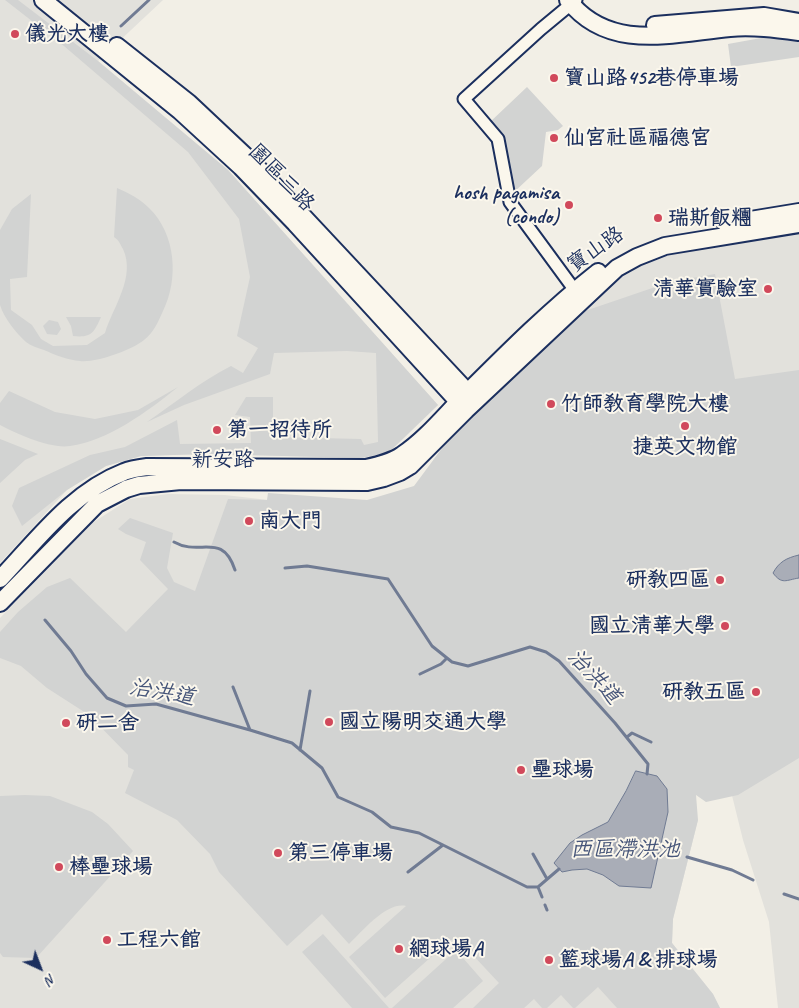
<!DOCTYPE html>
<meta charset="utf-8">
<style>
body{margin:0}
#map{position:relative;width:799px;height:1008px;overflow:hidden;background:#f2efe6;font-family:Caveat,sans-serif}
canvas{display:block}
.north{position:absolute;left:15px;top:943px;width:50px;height:50px;-webkit-text-stroke:4px #fbf7ec;paint-order:stroke;rotate:137deg;font-size:14px;font-weight:700;line-height:20px;text-align:center;color:#1b2f5e}
.north::after{content:'';display:block;margin:auto;width:18px;height:22px;background:#1b2f5e;clip-path:polygon(50% 0,100% 100%,50% 72%,0 100%)}
</style>
<div id="map">
<canvas width="799" height="1008"></canvas>
<div class="north">N</div>
</div>
<script>
const c = document.querySelector('canvas').getContext('2d');
c.lineJoin = 'round';
function paint(path, color) { c.fillStyle = color; c.fill(path, 'evenodd'); }
function stroke(path, color, width, dash) { c.strokeStyle = color; c.lineWidth = width; c.lineCap = dash ? 'butt' : 'round'; c.setLineDash(dash || []); c.stroke(path); }
function write(font, color, halo, rows, align = 'center') {
  c.font = font + ' Caveat,"LXGW WenKai TC",sans-serif'; c.lineWidth = 4; c.setLineDash([]); c.textBaseline = 'middle'; c.strokeStyle = halo; c.fillStyle = color; for (const [text, x, y, turn = 0] of rows) {
    c.save(); c.translate(x, y); c.rotate((+turn || 0) * Math.PI / 180); c.textAlign = isNaN(turn) ? turn : align; if (halo) c.strokeText(text, 0, 0); c.fillText(text, 0, 0); c.restore();
  }
}
paint(new Path2D(`
 M 0,0 L 163,0 L 98,61 L 228,170 L 438,405 L 400,442 L 389,452 L 362,458 L 206,454 L 141,456 L 106,466 L 67,490 L 0,563 Z
 M 799,231 L 799,1008 L 778,1008 L 769,922 L 743,840 L 722,755 L 457,429 L 609,285 L 638,265 L 669,251 Z
 M 168,494 L 225,495 L 277,501 L 698,820 L 673,919 L 672,943 L 713,994 L 720,1008 L 0,1008 L 0,618 L 92,523 L 130,499 Z`), '#e2e1dc');
paint(new Path2D(`
 M 5,0 L 18,0 L 98,61 L 228,170 L 438,405 L 389,452 L 362,458 L 206,454 L 141,456 L 106,466 L 67,490 L 22,526 L 12,506 L 19,488 L 90,455 L 125,447 L 177,420 L 180,444 L 251,443 L 250,417 L 235,415 L 246,397 L 273,397 L 273,437 L 361,439 L 364,445 L 378,442 L 376,353 L 347,351 L 274,353 L 270,374 L 184,405 L 147,422 C 175,403 201,381 231,366 L 243,373 L 258,348 L 237,336 L 250,277 L 239,219 L 188,152 L 64,46 Z
 M 772,36 L 799,40 L 799,57 L 731,67 L 728,44 Z
 M 527,87 L 563,126 L 558,130 L 546,132 L 542,166 L 513,193 L 489,123 Z
 M 117,188 C 129,193 140,199 149,208 C 176,234 179,279 163,311 C 158,322 154,332 144,340 C 132,350 96,363 80,361 C 68,360 55,355 44,350 C 38,348 31,346 26,342 C 16,333 4,318 0,305 L 0,230 L 12,209 L 31,194 L 27,277 L 10,279 L 11,310 L 32,325 L 41,339 L 53,346 L 87,345 L 105,333 C 113,307 136,277 123,249 C 120,244 119,240 114,237 Z
 M 715,274 L 735,379 L 799,370 L 799,758 L 738,795 L 706,802 L 696,795 L 698,820 L 673,919 L 672,943 L 713,994 L 720,1008 L 617,1008 L 598,987 L 575,1008 L 573,1008 L 561,995 L 547,1008 L 542,1008 L 534,999 L 524,1008 L 473,1008 L 499,983 L 457,938 L 449,941 L 385,998 L 349,957 L 406,906 C 386,902 364,930 349,944 L 322,914 L 287,946 L 219,872 L 210,854 L 177,820 L 125,793 L 134,770 L 128,767 L 128,755 L 89,715 L 47,688 L 21,666 L 0,658 L 0,632 L 18,612 L 47,587 L 70,578 L 126,632 L 168,589 L 140,560 L 146,542 L 126,534 L 118,529 L 130,518 L 173,533 L 167,568 L 174,582 L 195,591 L 228,499 L 267,500 L 268,493 L 367,500 L 414,486 L 457,428 L 579,313 L 670,282 Z
 M 66,317 L 101,317 C 94,333 91,338 73,336 L 71,326 Z
 M 49,320 L 58,322 L 61,329 L 57,335 L 47,334 L 43,326 Z
 M 178,387 C 148,411 108,441 70,446 C 50,449 17,434 0,425 L 0,403 L 9,391 L 55,412 L 95,419 L 138,410 Z
 M 0,439 L 38,454 L 25,460 L 0,483 Z
 M 25,795 L 50,796 L 92,812 L 108,824 L 133,851 L 36,958 L 3,957 L 0,953 L 0,796 Z
 M 323,934 L 389,1008 L 352,1008 L 302,952 Z
 M 456,950 L 483,981 L 453,1008 L 392,1008 Z`), '#d2d3d2');
const water = new Path2D(`
 M 799,555 L 799,578 C 786,580 782,585 773,573 C 779,562 786,558 799,555 Z
 M 636,771 L 657,776 L 667,789 L 668,812 L 651,888 L 619,886 L 603,875 L 587,869 L 572,870 L 562,872 L 554,863 L 570,843 L 582,835 L 608,822 L 626,791 Z`);
paint(water, '#a9adb7');
stroke(water, '#707b93', 1);
stroke(new Path2D(`
 M 121,26 L 149,0
 M 174,542 C 200,557 222,531 235,570
 M 285,568 L 307,566 L 388,579 L 432,646 L 452,662 L 468,666 L 530,647 L 546,652 L 559,661 L 615,723 L 648,764 L 647,774
 M 45,620 L 71,651 L 86,674 L 107,698 L 126,706 L 156,704 L 250,730 L 292,743 L 322,768 L 338,797 L 372,812 L 391,827 L 419,833 L 527,887 L 538,887 L 559,869
 M 420,674 L 441,664 L 447,658
 M 233,687 L 250,730
 M 627,737 L 632,733 L 651,742
 M 300,750 L 310,691
 M 533,854 L 547,879
 M 687,857 L 732,870 L 753,880
 M 408,872 L 443,845
 M 538,887 L 542,897
 M 784,894 L 799,899
 M 545,905 L 547,910`), '#707b93', 3);
const street = new Path2D(`
 M 576,0 L 541,29 L 464,99 L 498,139 L 510,202 L 579,296`);
const secondary = new Path2D(`
 M 43,0 L 180,111 L 241,167 L 295,223 L 466,410
 M 568,0 C 609,53 674,33 730,28 C 753,26 776,29 799,32
 M 655,25 L 764,16 L 799,22
 M 117,46 L 189,103 L 255,165 L 474,399
 M 726,224 L 799,212
 M 0,579 C 37,540 72,492 124,472 C 131,469 139,468 147,467 L 366,468 C 379,465 392,462 402,455 C 426,439 445,415 466,394 C 508,352 551,309 598,272
 M 0,603 L 97,504 L 126,489 L 139,485 L 181,481 L 367,482 L 384,478 L 400,472 L 410,466 L 466,410 L 617,268 L 637,257 L 665,246 L 799,224`);
stroke(street, '#1b2f5e', 15);
stroke(secondary, '#1b2f5e', 20);
stroke(street, '#fbf7ec', 11);
stroke(secondary, '#fbf7ec', 16);
for (const [x, y, r, color] of [
 [15,34,5,"#d1495b"],
 [554,78,5,"#d1495b"],
 [554,138,5,"#d1495b"],
 [569,205,5,"#d1495b"],
 [658,218,5,"#d1495b"],
 [768,289,5,"#d1495b"],
 [551,404,5,"#d1495b"],
 [685,426,5,"#d1495b"],
 [217,430,5,"#d1495b"],
 [249,521,5,"#d1495b"],
 [720,580,5,"#d1495b"],
 [725,626,5,"#d1495b"],
 [756,692,5,"#d1495b"],
 [329,722,5,"#d1495b"],
 [66,723,5,"#d1495b"],
 [521,770,5,"#d1495b"],
 [278,853,5,"#d1495b"],
 [59,867,5,"#d1495b"],
 [107,940,5,"#d1495b"],
 [399,949,5,"#d1495b"],
 [549,960,5,"#d1495b"]
]) { const dot = new Path2D(); dot.arc(x, y, r, 0, 2 * Math.PI); c.fillStyle = color; c.fill(dot); stroke(dot, '#fbf7ec', 2); }
write('bold 21px', '#1b2f5e', '#fbf7ec', [
 ["儀光大樓",25,34],
 ["寶山路452巷停車場",564,78],
 ["仙宮社區福德宮",564,138],
 ["hosh pagamisa",559,193,"right"],
 ["(condo)",559,217,"right"],
 ["瑞斯飯糰",668,218],
 ["清華實驗室",758,289,"right"],
 ["竹師教育學院大樓",561,404],
 ["第一招待所",227,430],
 ["捷英文物館",685,447,"center"],
 ["南大門",259,521],
 ["研教四區",710,580,"right"],
 ["國立清華大學",715,626,"right"],
 ["研教五區",746,692,"right"],
 ["國立陽明交通大學",339,722],
 ["研二舍",76,723],
 ["壘球場",531,770],
 ["第三停車場",288,853],
 ["棒壘球場",69,867],
 ["工程六館",117,940],
 ["網球場A",409,949],
 ["籃球場A & 排球場",559,960]
], 'left');
write('21px', '#1b2f5e', '#fbf7ec', [
 ["園區三路",281,178,46],
 ["寶山路",596,250,-35],
 ["新安路",223,460]
]);
write('italic 22px', '#465579', '#fbf7ec', [
 ["治洪道",594,677,47],
 ["治洪道",162,693,10],
 ["西區滯洪池",625,850]
]);
</script>
